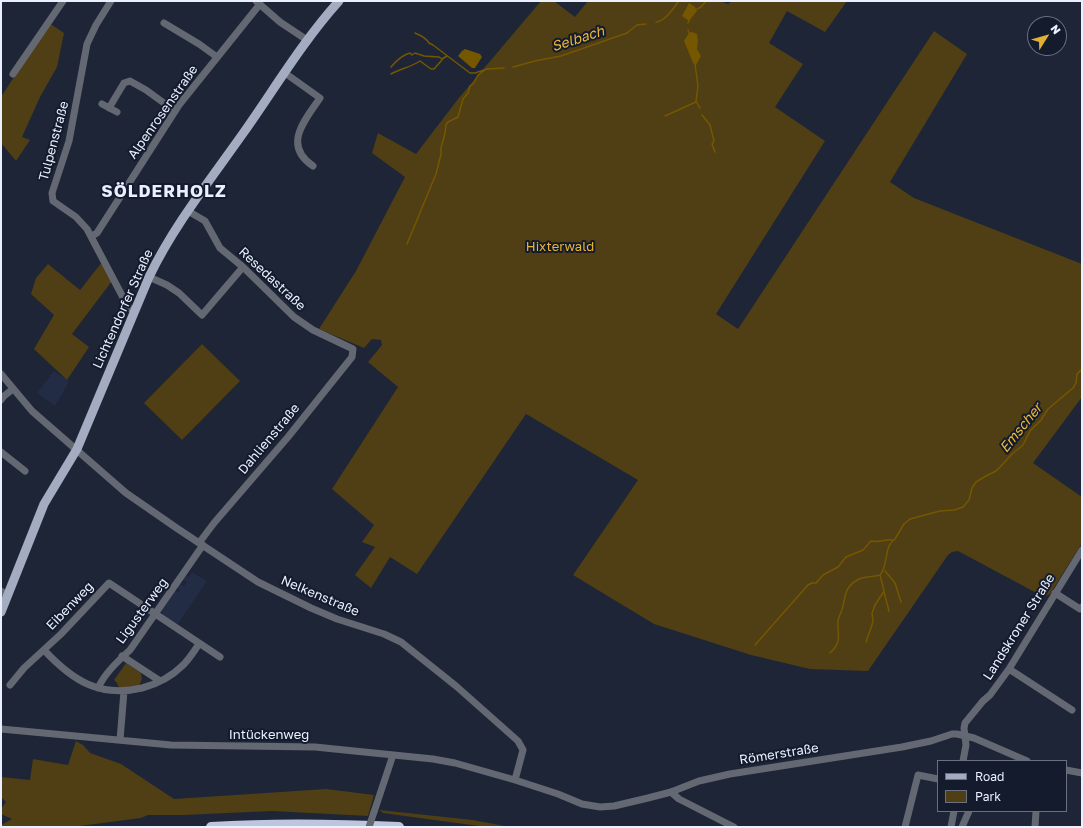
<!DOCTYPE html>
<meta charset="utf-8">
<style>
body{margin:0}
#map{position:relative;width:1083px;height:828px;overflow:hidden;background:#1d2537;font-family:"Golos Text",sans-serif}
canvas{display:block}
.frame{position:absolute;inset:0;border:2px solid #eaf0fd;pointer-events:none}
.legend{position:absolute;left:937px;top:760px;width:130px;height:52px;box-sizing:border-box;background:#131b2d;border:1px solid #697080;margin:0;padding:5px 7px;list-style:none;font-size:12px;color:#eaf0fd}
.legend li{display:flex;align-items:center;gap:8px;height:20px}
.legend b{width:20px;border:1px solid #697080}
.north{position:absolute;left:1027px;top:16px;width:40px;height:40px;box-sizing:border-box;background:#131b2d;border:1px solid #697080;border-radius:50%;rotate:53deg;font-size:11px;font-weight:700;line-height:16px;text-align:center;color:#eaf0fd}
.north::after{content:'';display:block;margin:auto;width:14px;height:18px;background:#e1af34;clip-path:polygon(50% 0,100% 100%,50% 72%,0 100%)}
</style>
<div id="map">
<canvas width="1083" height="828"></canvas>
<div class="frame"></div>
<ul class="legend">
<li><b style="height:5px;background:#a3acc0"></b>Road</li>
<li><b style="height:11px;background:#503e14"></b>Park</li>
</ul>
<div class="north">N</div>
</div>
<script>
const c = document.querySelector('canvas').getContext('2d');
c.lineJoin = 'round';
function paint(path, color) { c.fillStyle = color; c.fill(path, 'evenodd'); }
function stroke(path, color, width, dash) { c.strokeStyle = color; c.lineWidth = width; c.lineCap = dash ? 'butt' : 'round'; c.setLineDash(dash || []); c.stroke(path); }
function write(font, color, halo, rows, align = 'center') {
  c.font = font + ' "Golos Text",sans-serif'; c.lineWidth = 4; c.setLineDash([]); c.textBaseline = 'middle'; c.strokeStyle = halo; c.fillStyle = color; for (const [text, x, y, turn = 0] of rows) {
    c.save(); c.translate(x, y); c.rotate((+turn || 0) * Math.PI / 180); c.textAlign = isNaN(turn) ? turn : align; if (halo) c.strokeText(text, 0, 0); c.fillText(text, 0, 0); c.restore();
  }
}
paint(new Path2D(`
 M 54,371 L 69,382 L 55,406 L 37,393 Z
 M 192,572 L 207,581 L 177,625 L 163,616 L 162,611 L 175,591 L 178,593 L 180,590 L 178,588 L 180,584 L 184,586 L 185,585 L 187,582 L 183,580 L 186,575 L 189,577 Z`), '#222c44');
paint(new Path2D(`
 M 541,1 L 554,1 L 575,17 L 588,1 L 719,1 L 728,4 L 732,1 L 847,1 L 825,32 L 787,11 L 769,43 L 803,64 L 775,107 L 825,141 L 716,314 L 738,329 L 934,31 L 967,54 L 890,182 L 914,198 L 1082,264 L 1082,397 L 1033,463 L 1082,497 L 1082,543 L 1050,594 L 1044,597 L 958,551 L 952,552 L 948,555 L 868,671 L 810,669 L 751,655 L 654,624 L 573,575 L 638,480 L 526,414 L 417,574 L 390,557 L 371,588 L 355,575 L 375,547 L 362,542 L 374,525 L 332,489 L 398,387 L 368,362 L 382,345 L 381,340 L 372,339 L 364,348 L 319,329 L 356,271 L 405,177 L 372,153 L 378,133 L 416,154 L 458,99 Z
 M 49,23 L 64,33 L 57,67 L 40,97 L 22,137 L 30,140 L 16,161 L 1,143 L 1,97 Z
 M 103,261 L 112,281 L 72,334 L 89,347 L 67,380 L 34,349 L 54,315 L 31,294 L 36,278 L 48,264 L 80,290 Z
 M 202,344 L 240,381 L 182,440 L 144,403 Z
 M 126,663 L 141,673 L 142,679 L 139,686 L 119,688 L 117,683 L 114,680 Z
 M 76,741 L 83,745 L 90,753 L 121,764 L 174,799 L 326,789 L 374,795 L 368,816 L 272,811 L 184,815 L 148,815 L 141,818 L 72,827 L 1,827 L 1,825 L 12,819 L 1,814 L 1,809 L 6,802 L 1,797 L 1,777 L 30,780 L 33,759 L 68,765 Z
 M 379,810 L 473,820 L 510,827 L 486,827 L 383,813 Z`), '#503e14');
paint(new Path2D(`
 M 689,3 L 695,7 L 697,11 L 689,21 L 682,16 Z
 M 692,32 L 697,34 L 698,41 L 697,49 L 701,56 L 696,65 L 693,63 L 684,41 L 689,33 Z
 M 465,49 L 480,54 L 482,57 L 475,68 L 472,68 L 458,56 L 462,51 Z`), '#755700');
stroke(new Path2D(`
 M 697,9 L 701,7 L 706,1
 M 656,22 C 666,21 673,8 679,1
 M 688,23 L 689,21
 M 688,30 L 689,33
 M 415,33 C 420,35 426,38 429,43 L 433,45 L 470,73 L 475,73 L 487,69 L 504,68
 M 695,64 L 698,86 L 696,101 L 700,108
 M 391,67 C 396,61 402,55 410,53 L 412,55 L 415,53 L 424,56 L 439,57 L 442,59 L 447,56
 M 513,67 L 535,61 L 561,56 L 627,33 L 637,25 L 646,24
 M 391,74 C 400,69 411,67 420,61 L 431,69 L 434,69 L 442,60
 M 702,115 L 710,125 L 714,141 L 712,144 L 715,152
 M 665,116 L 696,102
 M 407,244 L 436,174 L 441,154 L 441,148 L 445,133 L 446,125 L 448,122 L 458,117 L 463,99 L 468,93 L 470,86 L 473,84 L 478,75 L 485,70
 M 885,571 L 895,583 L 901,602
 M 884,592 L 889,611
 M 866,642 L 873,622 L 872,613 L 875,605 L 884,591 L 880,575
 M 755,645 L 808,585 L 812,583 L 816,583 L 823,575 L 838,567 L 846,557 L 863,550 L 871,541 C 879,543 885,539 892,540
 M 830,653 C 843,641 837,635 838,621 C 838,618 841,613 842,610 C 846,595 844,587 859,579 C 866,576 874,577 880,575 C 889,565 883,547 895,539 L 904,524 L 910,519 L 940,511 L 954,510 L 963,507 L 969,500 L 972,488 L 976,482 L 986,476 L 996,471 L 1000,467 L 1012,454 L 1023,445 L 1030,431 L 1041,420 L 1048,409 L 1073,388 L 1076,383 L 1077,374 L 1082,369`), '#755700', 1.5);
stroke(new Path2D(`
 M 111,1 L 96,25 L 87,44 L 69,141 L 52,193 L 53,201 L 76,217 L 87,229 L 127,305 L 130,309 L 135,311
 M 256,1 L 280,22 L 307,40
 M 164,23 L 199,44 L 217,57
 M 285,73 L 320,98 C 305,120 282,145 313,166
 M 13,74 L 63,1
 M 102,104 L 117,112
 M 109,108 L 124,83 L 130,81 L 146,90 L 175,111
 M 188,211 L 205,221 L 220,248 L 243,267 L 294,317 L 313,330 L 353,349 L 352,357 L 288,437 L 214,523 L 199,543
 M 92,236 L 97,233 L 179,105 L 260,4
 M 149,277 L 167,285 L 179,293 L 202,315 L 243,267
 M 1,374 L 32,411 L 126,493 L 178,529 L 258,582 L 311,608 L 337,619 L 384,634 L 401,642 L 456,686 L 518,741 L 523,750 L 515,780
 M 1,400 L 4,396 L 13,389
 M 1,452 L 25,471
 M 1,591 L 8,595
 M 1055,593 L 1080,609 L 1082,607
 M 44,650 C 72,680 99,698 142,688 C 157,684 171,677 182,666 C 189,660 194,651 199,644
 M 122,656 L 160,681
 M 1009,669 L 1072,710
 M 10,685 L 24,668 L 61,634 L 109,583 L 220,657
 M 98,688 C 105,673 118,661 130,650 L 203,545
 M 1,729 L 171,745 L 315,747 L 433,759 L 455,763 L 515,780 L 558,794 L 582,804 L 600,807 L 614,806 L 648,798 L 671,792 L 699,781 L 730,774 L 902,747 L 931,741 L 952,734 L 957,734 L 974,738 L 1027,761
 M 120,740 L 124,691
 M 963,761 L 966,745 L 964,728 L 965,723 L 983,701 L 990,695 L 1009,669 L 1082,550
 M 1066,770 L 1082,773
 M 671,792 L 679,799 L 734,827
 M 374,812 L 393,755
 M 905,827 L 918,775 L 938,779
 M 951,827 L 954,811
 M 962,827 L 969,811
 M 1035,827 L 1036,811`), '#646872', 7);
stroke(new Path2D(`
 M 1,612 L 44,504 L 77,449 L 149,277 C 174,225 211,179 244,132 C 275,88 303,41 339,1`), '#a3acc0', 9);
stroke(new Path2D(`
 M 211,827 C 274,823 336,824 399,827`), '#bcc7df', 10);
stroke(new Path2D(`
 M 369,827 L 374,812`), '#646872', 7);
write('13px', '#eaf0fd', '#131b2d', [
 ["Alpenrosenstraße",163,112,-55],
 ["Tulpenstraße",54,141,-75],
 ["Resedastraße",272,279,43],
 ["Lichtendorfer Straße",123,309,-66],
 ["Dahlienstraße",269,439,-50],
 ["Nelkenstraße",320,596,23],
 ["Eibenweg",70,606,-46],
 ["Ligusterweg",142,611,-54],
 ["Landskroner Straße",1019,627,-58],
 ["Intückenweg",269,735],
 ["Römerstraße",779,754,-9]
]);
write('13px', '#eab62e', '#131b2d', [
 ["Hixterwald",560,247]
]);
write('italic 14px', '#eeb934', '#131b2d', [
 ["Selbach",578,39,-18],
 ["Emscher",1021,428,-51]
]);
c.letterSpacing = '1px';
write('bold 17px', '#eaf0fd', '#131b2d', [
 ["SÖLDERHOLZ",164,192]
]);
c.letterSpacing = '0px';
</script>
